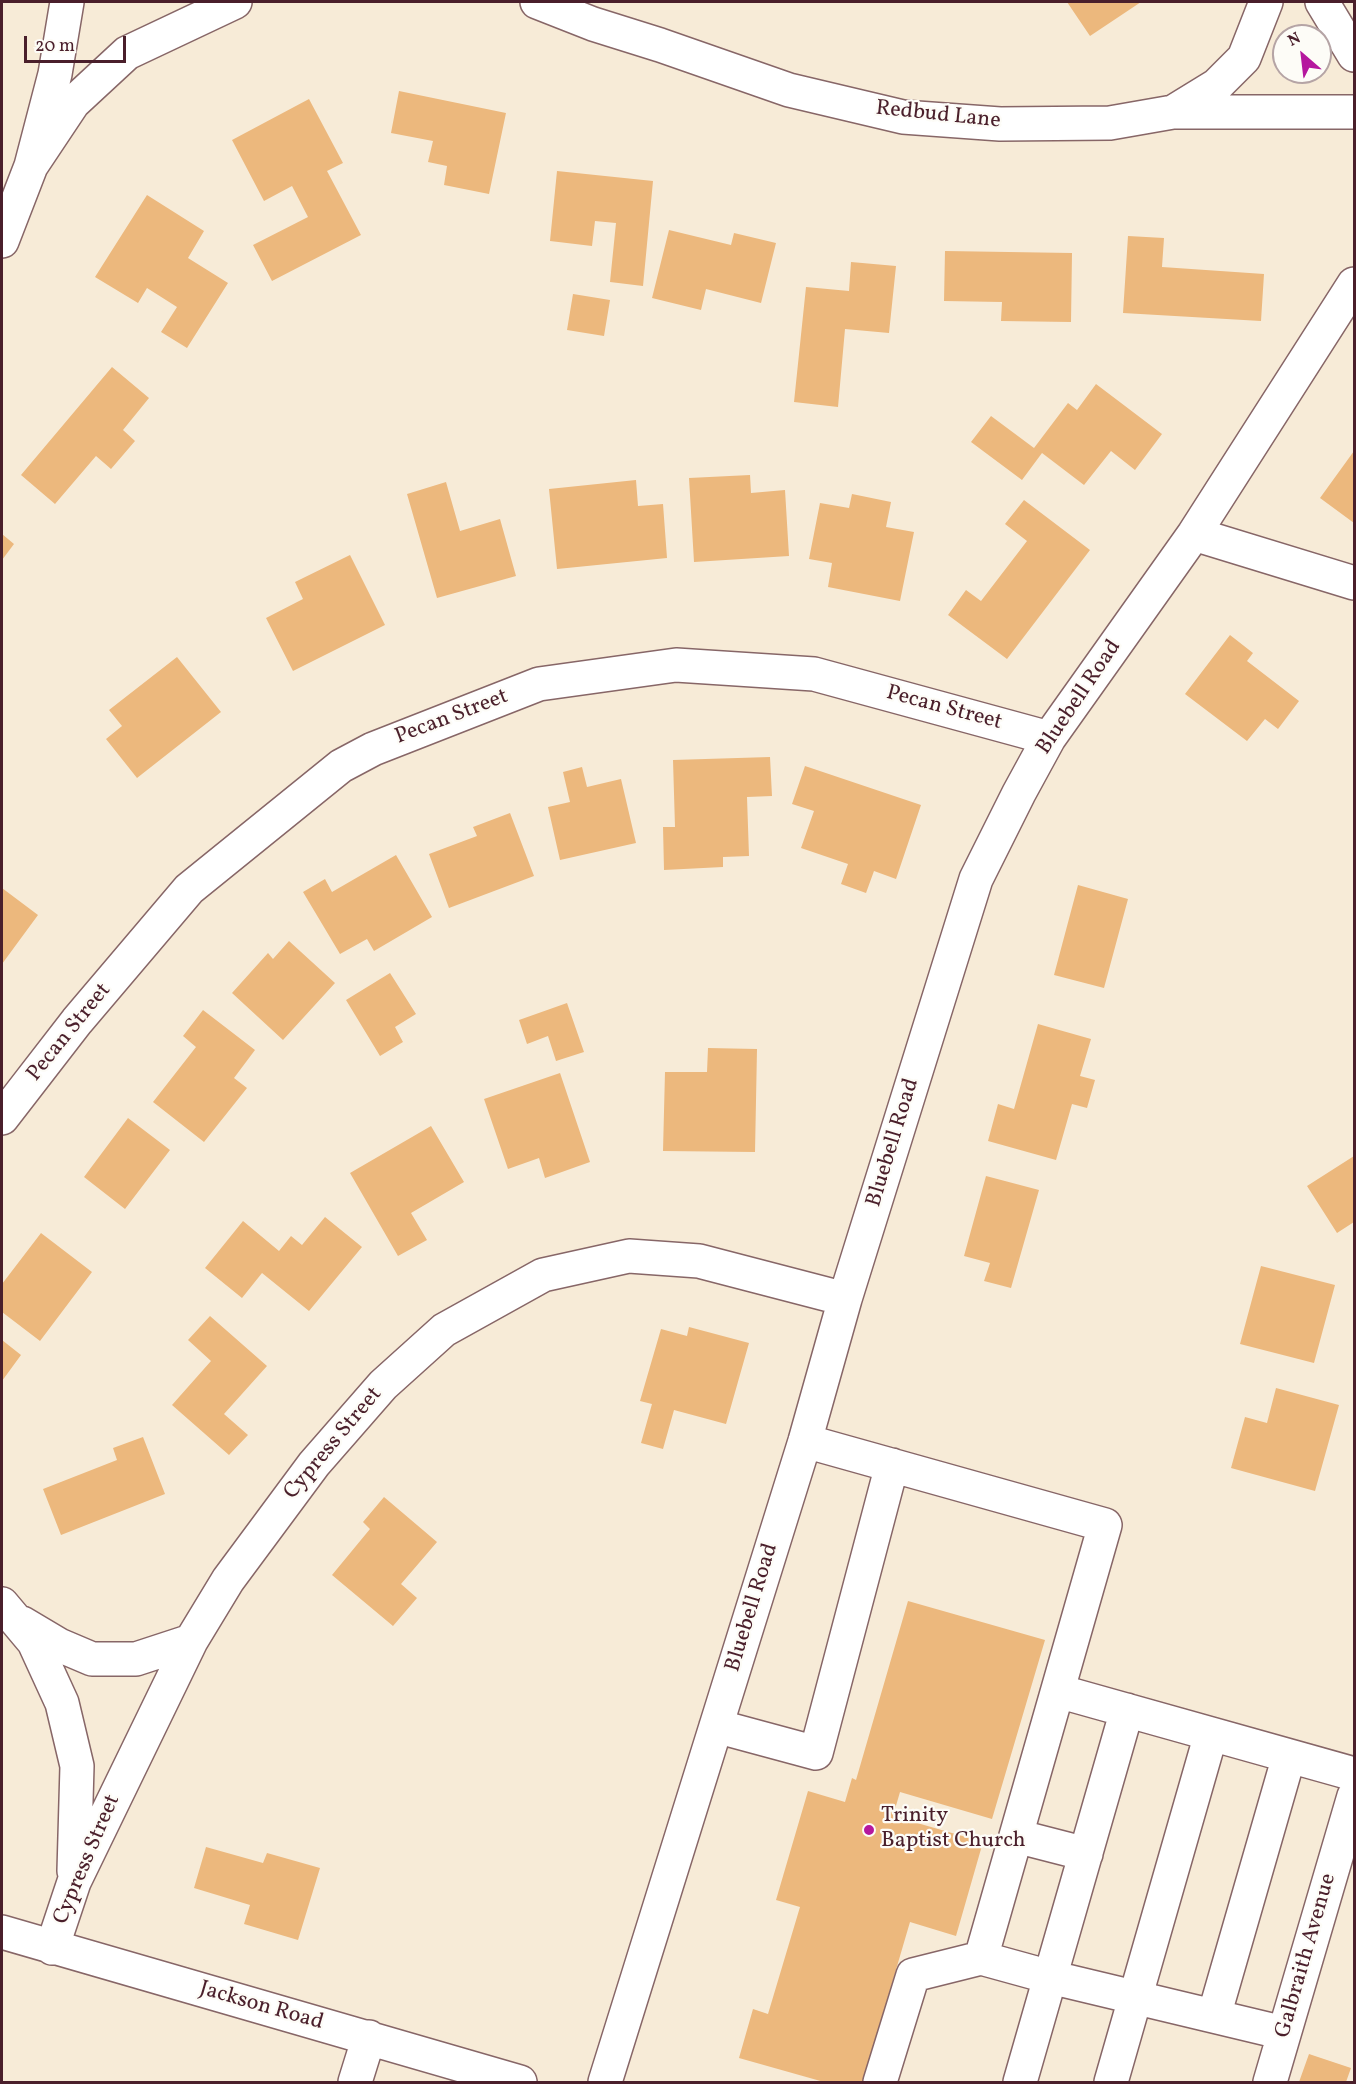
<!DOCTYPE html>
<style>
body{margin:0}
#map{position:relative;width:1356px;height:2084px;overflow:hidden;background:#f7ebd7;font-family:Vollkorn,serif}
canvas{display:block}
.frame{position:absolute;inset:0;border:3px solid #4a1f2b;pointer-events:none}
.north{position:absolute;left:1272px;top:24px;width:60px;height:60px;box-sizing:border-box;background:#fdfcf7;border:2px solid #b5a4a5;border-radius:50%;rotate:332deg;font-size:16px;font-weight:700;line-height:24px;text-align:center;color:#4a1f2b}
.north::after{content:'';display:block;margin:auto;width:21px;height:27px;background:#b5179e;clip-path:polygon(50% 0,100% 100%,50% 72%,0 100%)}
.scale{position:absolute;left:24px;top:36px;width:102px;height:27px;box-sizing:border-box;border:3px solid #4a1f2b;border-top:0;padding-left:8px;font-size:18px;line-height:21px;white-space:nowrap;color:#4a1f2b;-webkit-text-stroke:4px #fdfcf7;paint-order:stroke}
</style>
<div id="map">
<canvas width="1356" height="2084"></canvas>
<div class="frame"></div>
<div class="north">N</div>
<div class="scale">20 m</div>
</div>
<script>
const c = document.querySelector('canvas').getContext('2d');
c.lineJoin = 'round';
function paint(path, color) { c.fillStyle = color; c.fill(path, 'evenodd'); }
function stroke(path, color, width, dash) { c.strokeStyle = color; c.lineWidth = width; c.lineCap = dash ? 'butt' : 'round'; c.setLineDash(dash || []); c.stroke(path); }
function write(font, color, halo, rows, align = 'center') {
  c.font = font + ' Vollkorn,serif'; c.lineWidth = 4.5; c.setLineDash([]); c.textBaseline = 'middle'; c.strokeStyle = halo; c.fillStyle = color; for (const [text, x, y, turn = 0] of rows) {
    c.save(); c.translate(x, y); c.rotate((+turn || 0) * Math.PI / 180); c.textAlign = isNaN(turn) ? turn : align; if (halo) c.strokeText(text, 0, 0); c.fillText(text, 0, 0); c.restore();
  }
}
paint(new Path2D(`
 M 1067,2 L 1141,2 L 1090,36 Z
 M 399,91 L 506,113 L 489,194 L 444,185 L 447,166 L 428,162 L 433,141 L 391,133 Z
 M 309,99 L 343,163 L 327,171 L 361,235 L 272,281 L 253,245 L 308,217 L 292,186 L 264,201 L 232,140 Z
 M 557,171 L 653,181 L 643,286 L 610,282 L 616,223 L 595,221 L 592,246 L 550,241 Z
 M 147,195 L 204,231 L 188,258 L 228,283 L 187,348 L 161,332 L 177,307 L 147,288 L 138,303 L 95,277 Z
 M 669,230 L 731,245 L 734,233 L 776,243 L 761,303 L 706,289 L 701,310 L 652,298 Z
 M 1128,236 L 1164,238 L 1162,267 L 1264,274 L 1261,321 L 1123,313 Z
 M 945,251 L 1072,253 L 1071,322 L 1001,321 L 1002,302 L 944,301 Z
 M 851,262 L 896,266 L 889,333 L 845,329 L 838,407 L 794,402 L 806,287 L 849,291 Z
 M 573,294 L 610,300 L 604,336 L 567,330 Z
 M 112,367 L 149,398 L 123,430 L 135,441 L 111,469 L 96,456 L 55,504 L 21,475 Z
 M 1096,384 L 1162,434 L 1135,470 L 1111,451 L 1084,485 L 1042,453 L 1022,480 L 971,442 L 991,416 L 1034,448 L 1068,403 L 1077,410 Z
 M 1354,451 L 1354,523 L 1320,498 Z
 M 750,475 L 751,493 L 785,490 L 789,556 L 694,562 L 689,478 Z
 M 636,480 L 638,506 L 663,504 L 667,558 L 557,569 L 549,489 Z
 M 446,482 L 460,531 L 500,519 L 516,576 L 437,598 L 407,494 Z
 M 852,494 L 891,502 L 886,527 L 914,532 L 900,601 L 828,587 L 832,563 L 809,559 L 820,503 L 849,508 Z
 M 1024,500 L 1090,550 L 1007,659 L 948,615 L 966,590 L 981,601 L 1027,541 L 1005,524 Z
 M 2,534 L 14,544 L 2,560 Z
 M 350,555 L 385,625 L 293,671 L 266,618 L 303,599 L 295,582 Z
 M 1230,635 L 1253,653 L 1247,661 L 1299,701 L 1278,729 L 1265,719 L 1247,741 L 1185,694 Z
 M 177,657 L 221,712 L 137,778 L 106,739 L 122,726 L 109,710 Z
 M 770,757 L 772,796 L 747,797 L 749,856 L 723,857 L 723,867 L 664,870 L 663,827 L 675,827 L 673,760 Z
 M 805,766 L 921,805 L 896,879 L 874,871 L 866,893 L 841,884 L 848,864 L 801,848 L 814,811 L 792,804 Z
 M 582,767 L 587,787 L 621,779 L 636,843 L 560,860 L 548,807 L 570,802 L 563,772 Z
 M 510,813 L 534,876 L 449,908 L 429,854 L 477,836 L 473,827 Z
 M 396,855 L 432,917 L 374,951 L 367,939 L 340,954 L 303,892 L 325,879 L 332,892 Z
 M 1078,885 L 1128,899 L 1104,988 L 1054,975 Z
 M 2,888 L 38,915 L 2,964 Z
 M 289,941 L 335,983 L 283,1040 L 232,993 L 268,953 L 273,959 Z
 M 390,973 L 416,1014 L 395,1027 L 403,1042 L 380,1056 L 346,1000 Z
 M 567,1003 L 584,1052 L 556,1061 L 548,1036 L 527,1044 L 519,1020 Z
 M 203,1010 L 255,1050 L 234,1078 L 247,1088 L 204,1142 L 153,1102 L 196,1047 L 183,1036 Z
 M 1038,1024 L 1091,1039 L 1080,1076 L 1095,1080 L 1087,1108 L 1072,1104 L 1056,1160 L 988,1141 L 998,1104 L 1014,1109 Z
 M 708,1048 L 757,1049 L 755,1152 L 663,1151 L 665,1072 L 707,1072 Z
 M 560,1073 L 590,1162 L 545,1178 L 539,1158 L 508,1169 L 484,1099 Z
 M 128,1118 L 170,1150 L 125,1209 L 84,1177 Z
 M 431,1126 L 464,1182 L 411,1213 L 427,1240 L 398,1256 L 350,1173 Z
 M 1354,1156 L 1354,1222 L 1337,1233 L 1307,1186 Z
 M 986,1176 L 1039,1190 L 1011,1288 L 984,1281 L 990,1263 L 964,1256 Z
 M 325,1217 L 362,1247 L 309,1311 L 262,1273 L 242,1298 L 205,1268 L 243,1221 L 279,1251 L 291,1236 L 302,1245 Z
 M 41,1233 L 92,1272 L 40,1341 L 2,1312 L 2,1284 Z
 M 1261,1266 L 1335,1285 L 1314,1363 L 1240,1344 Z
 M 210,1316 L 267,1366 L 224,1414 L 248,1435 L 229,1455 L 172,1405 L 211,1361 L 188,1340 Z
 M 689,1327 L 749,1343 L 726,1424 L 674,1410 L 663,1449 L 641,1443 L 652,1404 L 640,1401 L 661,1329 L 687,1336 Z
 M 2,1340 L 21,1355 L 2,1381 Z
 M 1276,1388 L 1339,1405 L 1315,1491 L 1231,1468 L 1245,1417 L 1267,1423 Z
 M 143,1437 L 165,1494 L 61,1535 L 43,1489 L 117,1460 L 113,1448 Z
 M 384,1497 L 437,1542 L 401,1584 L 417,1598 L 393,1626 L 332,1575 L 370,1529 L 363,1522 Z
 M 908,1601 L 1045,1640 L 992,1819 L 900,1792 L 893,1816 L 983,1842 L 956,1936 L 910,1922 L 863,2082 L 824,2082 L 739,2058 L 753,2009 L 768,2014 L 800,1907 L 776,1900 L 808,1791 L 845,1802 L 852,1778 L 856,1780 Z
 M 206,1847 L 263,1863 L 267,1853 L 320,1868 L 298,1940 L 244,1924 L 250,1905 L 194,1888 Z
 M 1309,2054 L 1351,2068 L 1346,2082 L 1299,2082 Z`), '#ecb87d');
const minor = new Path2D(`
 M 537,2 L 593,24 L 660,45 L 789,90 L 903,117 L 1000,124 L 1110,123 L 1173,112 L 1354,112
 M 1322,2 L 1354,55
 M 1173,112 L 1217,85 L 1244,58 L 1266,2
 M 31,166 L 73,103 L 127,53 L 235,2
 M 2,241 L 31,166 L 55,74 L 67,2
 M 1194,534 L 1354,583
 M 2,1118 L 77,1021 L 189,889 L 341,766 L 373,749 L 539,684 L 676,665 L 814,674 L 1049,738
 M 805,1441 L 1105,1525 L 981,1958
 M 2,1604 L 34,1642 L 62,1703 L 77,1766 L 74,1871
 M 22,1623 L 59,1645 L 92,1659 L 136,1659 L 191,1641
 M 1058,1691 L 1354,1774
 M 716,1726 L 816,1753 L 892,1465
 M 1016,1836 L 1086,1854
 M 2,1932 L 520,2082
 M 52,1948 L 74,1882 L 191,1641 L 228,1580 L 314,1464 L 383,1385 L 444,1330 L 543,1275 L 629,1256 L 699,1261 L 845,1299
 M 1214,2016 L 1289,1756
 M 355,2082 L 369,2037
 M 605,2082 L 805,1441 L 845,1299 L 976,879 L 1019,793 L 1049,738 L 1194,534 L 1354,284
 M 880,2082 L 913,1975 L 981,1958 L 1050,1977 L 1284,2033
 M 1020,2082 L 1127,1710
 M 1111,2082 L 1211,1734
 M 1270,2082 L 1354,1796`);
stroke(minor, '#876667', 36);
stroke(minor, '#fff', 33);
for (const [x, y, r, color] of [
 [869,1830,6,"#b5179e"]
]) { const dot = new Path2D(); dot.arc(x, y, r, 0, 2 * Math.PI); c.fillStyle = color; c.fill(dot); stroke(dot, '#fdfcf7', 2); }
write('22px', '#4a1f2b', '#fdfcf7', [
 ["Redbud Lane",938,116,6],
 ["Bluebell Road",1080,698,-56],
 ["Pecan Street",944,709,15],
 ["Pecan Street",452,718,-21],
 ["Pecan Street",70,1033,-51],
 ["Bluebell Road",894,1143,-73],
 ["Cypress Street",334,1444,-50],
 ["Bluebell Road",753,1608,-73],
 ["Cypress Street",88,1860,-67],
 ["Galbraith Avenue",1307,1956,-74],
 ["Jackson Road",261,2007,16]
]);
write('22px', '#4a1f2b', '#fdfcf7', [
 ["Trinity",881,1817],
 ["Baptist Church",881,1842]
], 'left');
</script>
